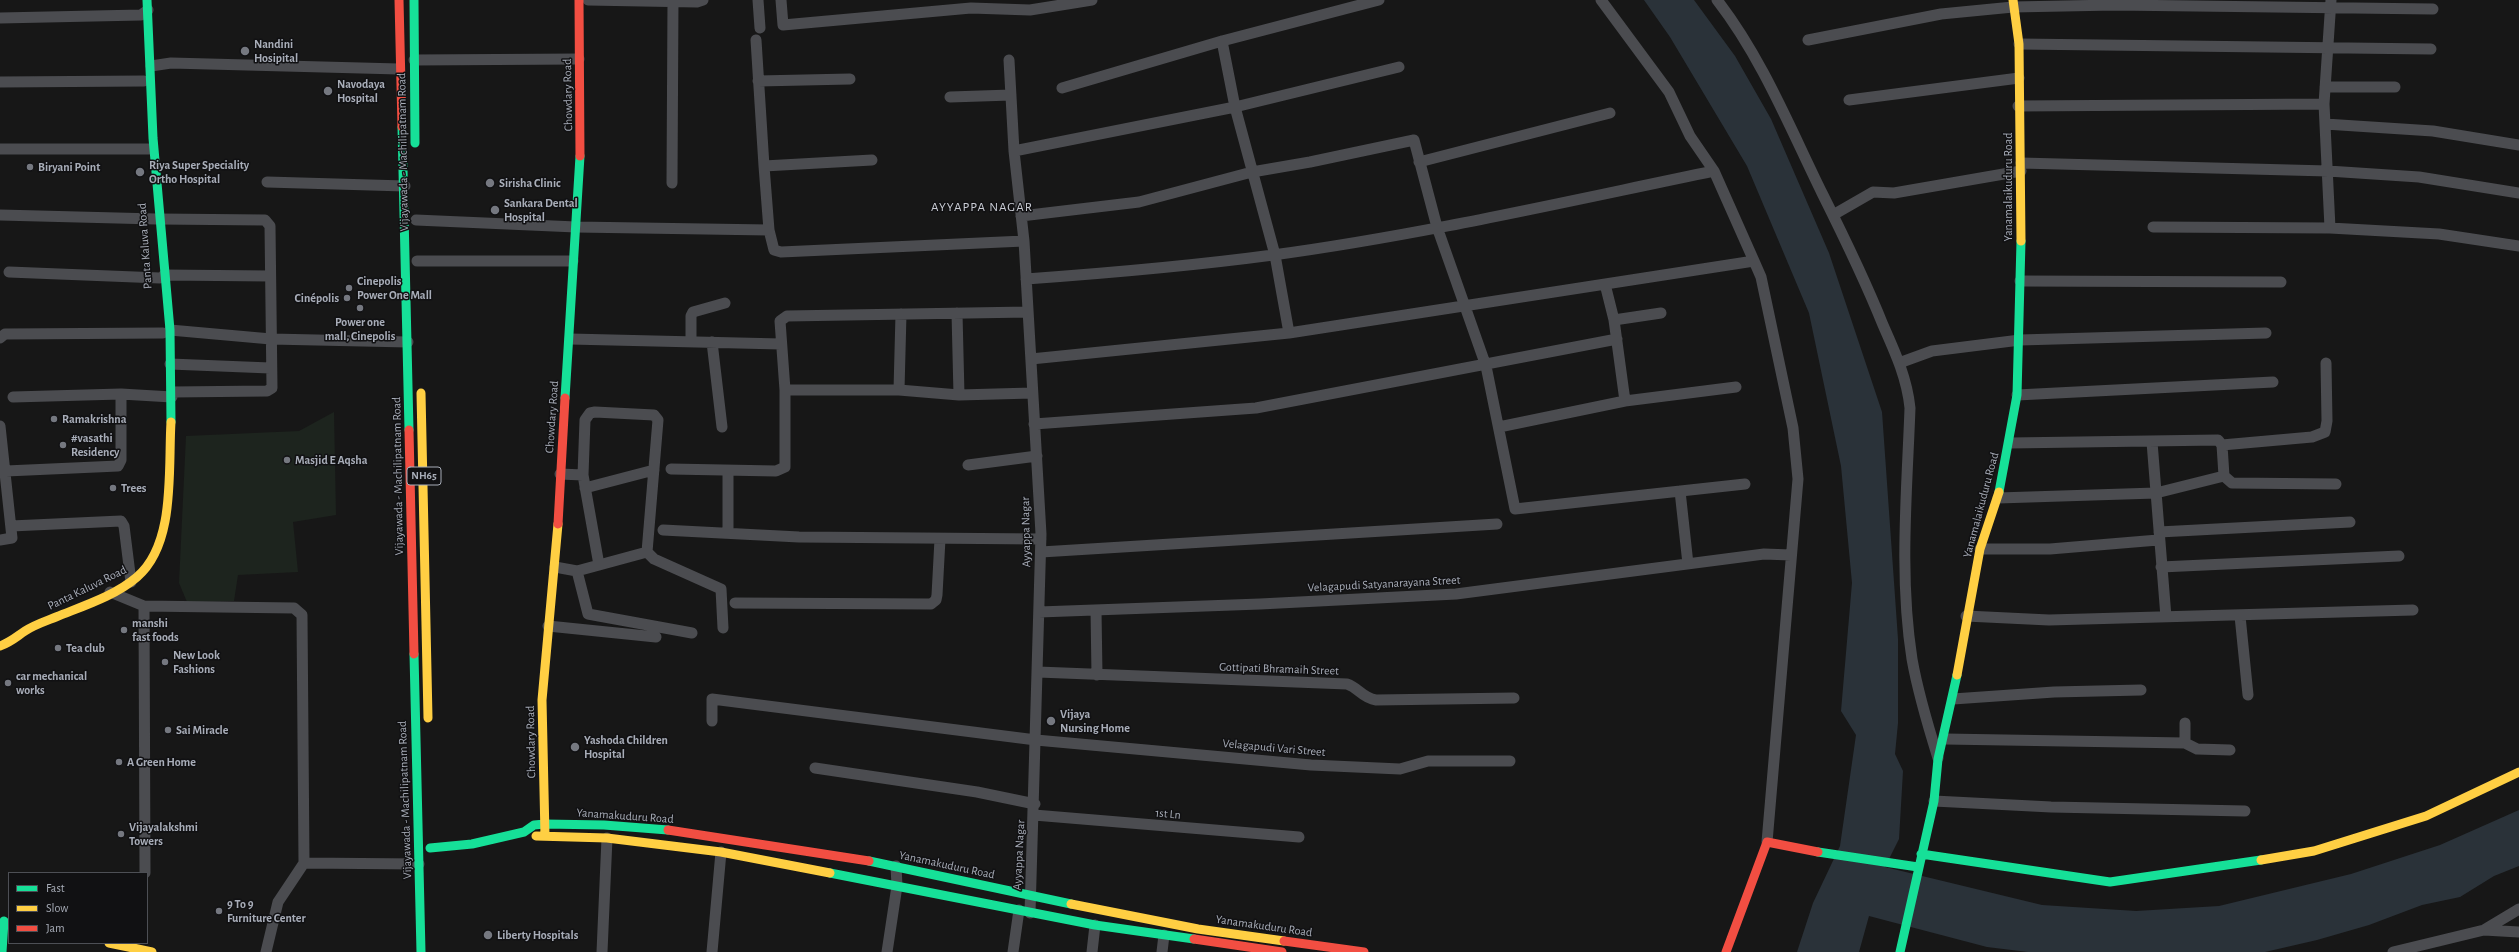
<!DOCTYPE html>
<meta charset="utf-8">
<style>
body{margin:0}
#map{position:relative;width:2519px;height:952px;overflow:hidden;background:#171717;font-family:"Alegreya Sans",sans-serif}
canvas{display:block}
.legend{position:absolute;left:8px;top:872px;width:140px;height:72px;box-sizing:border-box;background:#111113;border:1px solid #4d4f55;margin:0;padding:5px 7px;list-style:none;font-size:12px;color:#a8adb8}
.legend li{display:flex;align-items:center;gap:8px;height:20px}
.legend b{width:20px;border:1px solid #4d4f55}
</style>
<div id="map">
<canvas width="2519" height="952"></canvas>
<ul class="legend">
<li><b style="height:5px;background:#16e098"></b>Fast</li>
<li><b style="height:5px;background:#ffcf43"></b>Slow</li>
<li><b style="height:5px;background:#f24e42"></b>Jam</li>
</ul>
</div>
<script>
const c = document.querySelector('canvas').getContext('2d');
c.lineJoin = 'round';
function paint(path, color) { c.fillStyle = color; c.fill(path, 'evenodd'); }
function stroke(path, color, width, dash) { c.strokeStyle = color; c.lineWidth = width; c.lineCap = dash ? 'butt' : 'round'; c.setLineDash(dash || []); c.stroke(path); }
function write(font, color, halo, rows, align = 'center') {
  c.font = font + ' "Alegreya Sans",sans-serif'; c.lineWidth = 3; c.setLineDash([]); c.textBaseline = 'middle'; c.strokeStyle = halo; c.fillStyle = color; for (const [text, x, y, turn = 0] of rows) {
    c.save(); c.translate(x, y); c.rotate((+turn || 0) * Math.PI / 180); c.textAlign = isNaN(turn) ? turn : align; if (halo) c.strokeText(text, 0, 0); c.fillText(text, 0, 0); c.restore();
  }
}
paint(new Path2D(`
 M 334,412 L 336,515 L 293,522 L 298,572 L 238,575 L 234,601 L 187,602 L 179,583 L 186,436 L 299,431 Z`), '#1d241e');
paint(new Path2D(`
 M 1644,0 L 1694,0 L 1735,56 L 1771,119 L 1829,253 L 1882,412 L 1898,639 L 1898,723 L 1895,754 L 1903,771 L 1899,839 L 1885,867 L 2042,905 L 2136,911 L 2219,906 L 2351,874 L 2440,845 L 2519,810 L 2519,866 L 2494,876 L 2460,897 L 2422,905 L 2369,925 L 2317,940 L 2265,952 L 2028,952 L 1987,947 L 1869,916 L 1859,952 L 1797,952 L 1813,903 L 1840,846 L 1856,735 L 1841,711 L 1852,583 L 1841,466 L 1809,313 L 1747,166 L 1670,37 Z`), '#2a3239');
stroke(new Path2D(`
 M 588,0 L 697,2 L 703,0
 M 758,0 L 760,28
 M 781,0 L 783,25 L 971,8 L 1030,10 L 1092,0
 M 1601,0 L 1669,92 L 1690,136 L 1714,171 L 1754,261 L 1761,277 L 1793,428 L 1798,479 L 1767,842
 M 1717,0 C 1762,58 1790,128 1822,193 C 1844,237 1865,280 1883,325 C 1895,352 1907,378 1910,408 C 1907,491 1899,576 1912,659 C 1918,693 1928,726 1938,758
 M 0,18 L 141,15 L 148,10
 M 756,40 L 764,166 L 769,230 L 774,250 L 781,252 L 1024,241
 M 1808,40 L 1941,14 L 2013,7 L 2115,5 L 2433,9
 M 1222,41 L 1235,107 L 1275,255 L 1289,333
 M 2019,44 L 2431,49
 M 414,60 L 579,59
 M 1009,60 L 1014,151 L 1024,241 L 1041,534 L 1030,913
 M 151,66 L 171,63 L 399,69
 M 758,81 L 850,79
 M 0,82 L 144,81
 M 2325,87 L 2395,87
 M 1062,88 L 1222,41 L 1379,0
 M 950,97 L 1011,95
 M 1849,100 L 2019,78
 M 2018,106 L 2324,104
 M 2325,124 L 2433,131 L 2519,145
 M 0,149 L 149,149
 M 1014,151 L 1235,107 L 1399,67
 M 1419,162 L 1610,113
 M 2021,163 L 2328,171 L 2419,177 L 2519,193
 M 764,166 L 872,160
 M 267,182 L 405,186
 M 672,183 L 673,0
 M 0,215 L 156,219
 M 1833,215 L 1873,192 L 1894,193 L 2021,171
 M 1021,216 L 1139,202 L 1252,172 L 1310,162 L 1414,140 L 1437,227 L 1486,366 L 1515,509 L 1745,484
 M 159,219 L 265,220 L 270,226 L 272,388 L 267,391 L 172,392
 M 416,220 L 576,227 L 769,230
 M 2153,227 L 2330,228 L 2439,234 L 2519,246
 M 2330,228 L 2324,104 L 2331,0
 M 417,261 L 573,261
 M 9,272 L 160,278
 M 164,275 L 270,276
 M 1026,279 C 1109,273 1191,266 1273,255 C 1421,235 1568,201 1714,171
 M 2020,281 L 2281,282
 M 1605,284 L 1614,320
 M 957,313 L 959,395
 M 170,330 L 271,339 L 408,342
 M 0,338 L 5,334 L 163,333
 M 570,339 L 781,344
 M 691,342 L 691,316 L 693,312 L 725,303
 M 712,342 L 722,427
 M 1031,359 L 1289,333 L 1754,261
 M 1899,363 L 1932,351 L 2020,340 L 2266,333
 M 170,364 L 270,368
 M 785,390 L 899,390 L 959,395 L 1032,393
 M 899,390 L 901,314
 M 2017,395 L 2273,382
 M 13,397 L 121,394 L 172,397
 M 1625,401 L 1614,320 L 1661,313
 M 1034,424 L 1256,408 L 1617,339
 M 0,426 L 12,538 L 0,540
 M 1499,427 L 1625,401 L 1736,387
 M 2152,442 L 2166,617
 M 2010,443 L 2218,440 L 2222,445 L 2224,476 L 2232,483 L 2336,484
 M 2222,445 L 2312,437 L 2325,432 L 2327,421 L 2326,363
 M 968,465 L 1037,456
 M 671,469 L 776,471 L 785,467 L 785,390 L 780,321 L 787,316 L 1028,312
 M 6,471 L 118,466 L 121,460 L 121,394
 M 560,474 L 583,475
 M 585,488 L 654,470
 M 1680,491 L 1688,564
 M 1998,498 L 2156,493 L 2224,476
 M 11,526 L 121,521 L 124,526 L 131,582
 M 663,530 L 799,537 L 1041,539
 M 2159,532 L 2350,522
 M 728,533 L 728,471
 M 1980,549 L 2050,549 L 2158,540
 M 1041,552 L 1497,524
 M 599,565 L 583,475 L 585,420 L 590,413 L 595,412 L 654,415 L 658,420 L 647,552 L 654,559 L 721,589 L 723,628
 M 555,567 L 577,571 L 647,552
 M 2161,567 L 2399,556
 M 577,571 L 588,614 L 692,633
 M 110,592 L 144,606 L 145,873
 M 735,603 L 931,604 L 936,600 L 937,595 L 940,539
 M 144,606 L 294,608 L 302,615 L 304,863 L 278,902 L 266,952
 M 1096,610 L 1097,675
 M 1039,612 L 1260,604 L 1456,594 L 1764,554 L 1791,555
 M 1966,616 L 2049,620 L 2413,610
 M 2240,616 L 2248,695
 M 548,626 L 656,637
 M 1038,672 L 1347,684 C 1359,688 1362,698 1376,700 L 1514,698
 M 1953,699 L 2054,692 L 2141,690
 M 712,721 L 712,699 L 1036,740 L 1311,765 L 1400,769 L 1428,761 L 1510,761
 M 1945,739 L 2185,743 L 2197,749 L 2230,750
 M 2185,743 L 2185,723
 M 815,768 L 977,792 L 1035,804
 M 1934,801 L 2051,807 L 2245,811
 M 1034,815 L 1299,837
 M 304,863 L 419,864
 M 2484,930 L 2519,932
 M 602,952 L 607,838
 M 712,952 L 721,852
 M 887,952 L 897,886 L 896,866
 M 1013,952 L 1019,910
 M 1092,952 L 1095,925
 M 1162,952 L 1164,935
 M 2393,952 L 2484,930 L 2519,909`), '#4b4c50', 11);
stroke(new Path2D(`
 M 147,0 L 153,138 L 170,330 L 171,422
 M 414,0 L 415,143
 M 402,127 L 409,430
 M 565,398 L 580,156
 M 1999,492 L 2017,395 L 2021,241
 M 414,654 L 421,952
 M 430,848 L 472,844 L 524,832 L 534,825 L 545,824 L 604,825 L 668,830
 M 1818,852 L 1918,867
 M 1921,854 L 2110,882 L 2261,860
 M 869,861 L 1071,904
 M 830,873 L 1095,925 L 1194,939
 M 2,952 L 4,921
 M 1900,952 L 1934,801 L 1938,759 L 1957,675`), '#16e098', 9);
stroke(new Path2D(`
 M 2013,0 L 2019,44 L 2021,241
 M 421,393 L 428,718
 M 0,646 C 11,642 16,637 25,631 C 34,625 46,621 56,617 C 83,606 115,596 137,577 C 176,544 168,469 171,422
 M 1957,675 L 1980,549 L 1999,492
 M 536,836 L 607,838 L 721,852 L 830,873
 M 545,836 L 542,700 L 558,524
 M 2261,860 L 2314,851 L 2426,816 L 2519,772
 M 1071,904 L 1198,929 L 1284,941
 M 109,943 L 152,952`), '#ffcf43', 9);
stroke(new Path2D(`
 M 399,0 L 402,127
 M 579,0 L 580,156
 M 409,430 L 414,654
 M 558,524 L 565,398
 M 668,830 L 869,861
 M 1194,939 L 1282,952
 M 1284,941 L 1364,952
 M 1726,952 L 1767,842 L 1818,852`), '#f24e42', 9);
for (const [x, y, r, color] of [
 [245,51,5,"#757880"],
 [328,91,5,"#757880"],
 [30,167,4,"#757880"],
 [140,172,5,"#757880"],
 [490,183,5,"#757880"],
 [495,210,5,"#757880"],
 [349,288,4,"#757880"],
 [347,298,4,"#757880"],
 [360,308,4,"#757880"],
 [54,419,4,"#757880"],
 [63,445,4,"#757880"],
 [287,460,4,"#757880"],
 [113,488,4,"#757880"],
 [124,630,4,"#757880"],
 [58,648,4,"#757880"],
 [165,662,4,"#757880"],
 [8,683,4,"#757880"],
 [1051,721,5,"#757880"],
 [168,730,4,"#757880"],
 [575,747,5,"#757880"],
 [119,762,4,"#757880"],
 [121,834,4,"#757880"],
 [219,911,4,"#757880"],
 [488,935,5,"#757880"]
]) { const dot = new Path2D(); dot.arc(x, y, r, 0, 2 * Math.PI); c.fillStyle = color; c.fill(dot); stroke(dot, '#111113', 1.5); }
for (const [x, y, w] of [
 [424,476,34]
]) { const box = new Path2D(); box.roundRect(x - w / 2, y - 9, w, 18, 3); c.fillStyle = '#111113'; c.fill(box); stroke(box, '#a8adb8', 1); }
write('bold 11px', '#a8adb8', null, [
 ["NH65",424,476]
]);
write('bold 12px', '#a8adb8', '#111113', [
 ["Nandini",254,44],
 ["Hosipital",254,58],
 ["Navodaya",337,84],
 ["Hospital",337,98],
 ["Riya Super Speciality",149,165],
 ["Ortho Hospital",149,179],
 ["Biryani Point",38,167],
 ["Sirisha Clinic",499,183],
 ["Sankara Dental",504,203],
 ["Hospital",504,217],
 ["Cinepolis",357,281],
 ["Power One Mall",357,295],
 ["Cinépolis",339,298,"right"],
 ["Power one",360,322,"center"],
 ["mall, Cinepolis",360,336,"center"],
 ["Ramakrishna",62,419],
 ["#vasathi",71,438],
 ["Residency",71,452],
 ["Masjid E Aqsha",295,460],
 ["Trees",121,488],
 ["manshi",132,623],
 ["fast foods",132,637],
 ["Tea club",66,648],
 ["New Look",173,655],
 ["Fashions",173,669],
 ["car mechanical",16,676],
 ["works",16,690],
 ["Vijaya",1060,714],
 ["Nursing Home",1060,728],
 ["Sai Miracle",176,730],
 ["Yashoda Children",584,740],
 ["Hospital",584,754],
 ["A Green Home",127,762],
 ["Vijayalakshmi",129,827],
 ["Towers",129,841],
 ["9 To 9",227,904],
 ["Furniture Center",227,918],
 ["Liberty Hospitals",497,935]
], 'left');
write('12px', '#a8adb8', '#111113', [
 ["Chowdary Road",568,95,-91],
 ["Vijayawada - Machilipatnam Road",403,152,-91],
 ["Yanamalaikuduru Road",2008,187,-90],
 ["Panta Kaluva Road",145,246,-94],
 ["Chowdary Road",552,417,-86],
 ["Vijayawada - Machilipatnam Road",398,476,-91],
 ["Yanamalaikuduru Road",1981,505,-75],
 ["Ayyappa Nagar",1026,532,-91],
 ["Velagapudi Satyanarayana Street",1384,584,-3],
 ["Panta Kaluva Road",87,588,-26],
 ["Gottipati Bhramaih Street",1279,669,2],
 ["Chowdary Road",531,742,-91],
 ["Velagapudi Vari Street",1274,748,5],
 ["Vijayawada - Machilipatnam Road",405,800,-92],
 ["1st Ln",1168,814,5],
 ["Yanamakuduru Road",625,816,4],
 ["Ayyappa Nagar",1019,855,-87],
 ["Yanamakuduru Road",947,865,12],
 ["Yanamakuduru Road",1264,926,8]
]);
c.letterSpacing = '1px';
write('13px', '#c9ccd4', '#111113', [
 ["AYYAPPA NAGAR",982,207]
]);
c.letterSpacing = '0px';
</script>
